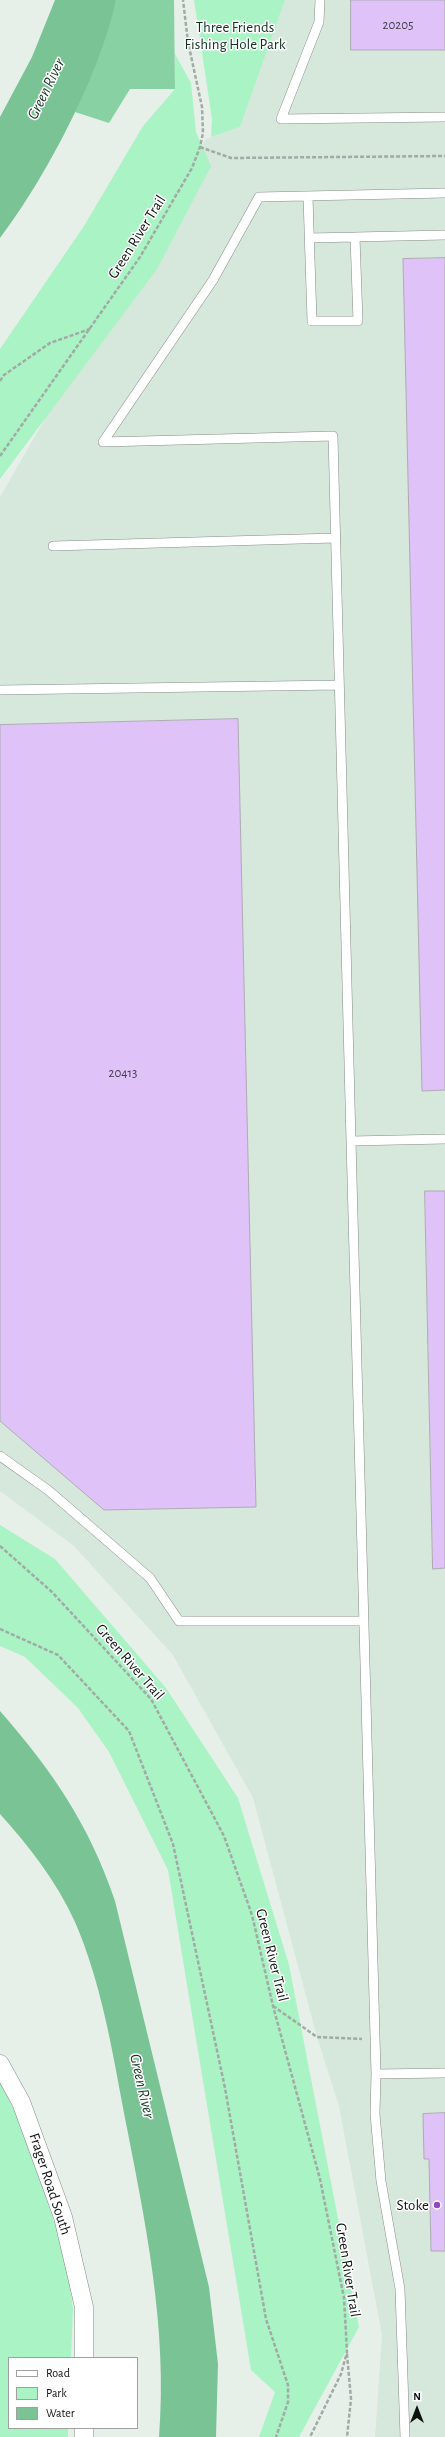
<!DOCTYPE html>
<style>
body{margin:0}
#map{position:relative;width:445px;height:2437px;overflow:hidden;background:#e6f0e9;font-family:"Alegreya Sans",sans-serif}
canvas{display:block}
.legend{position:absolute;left:8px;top:2357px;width:130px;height:72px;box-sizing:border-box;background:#fff;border:1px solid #9fa09f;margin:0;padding:5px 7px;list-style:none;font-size:12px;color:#0e120f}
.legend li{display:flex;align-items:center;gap:8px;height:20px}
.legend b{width:20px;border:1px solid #9fa09f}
.north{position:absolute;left:397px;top:2389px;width:40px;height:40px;-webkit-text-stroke:3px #fff;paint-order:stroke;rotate:0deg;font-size:11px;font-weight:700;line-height:16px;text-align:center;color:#0e120f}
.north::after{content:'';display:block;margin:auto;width:14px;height:18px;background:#0e120f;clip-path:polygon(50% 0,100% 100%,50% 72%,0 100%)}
</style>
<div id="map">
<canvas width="445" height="2437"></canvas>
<ul class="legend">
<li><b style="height:5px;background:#fff"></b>Road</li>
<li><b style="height:11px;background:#a9f3c4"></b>Park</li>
<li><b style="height:11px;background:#79c395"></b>Water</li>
</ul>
<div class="north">N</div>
</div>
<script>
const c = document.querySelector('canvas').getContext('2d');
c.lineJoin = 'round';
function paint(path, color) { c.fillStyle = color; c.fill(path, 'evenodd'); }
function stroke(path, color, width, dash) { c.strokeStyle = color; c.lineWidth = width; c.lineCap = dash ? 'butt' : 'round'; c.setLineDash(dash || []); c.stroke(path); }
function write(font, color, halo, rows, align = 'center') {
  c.font = font + ' "Alegreya Sans",sans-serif'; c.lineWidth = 3; c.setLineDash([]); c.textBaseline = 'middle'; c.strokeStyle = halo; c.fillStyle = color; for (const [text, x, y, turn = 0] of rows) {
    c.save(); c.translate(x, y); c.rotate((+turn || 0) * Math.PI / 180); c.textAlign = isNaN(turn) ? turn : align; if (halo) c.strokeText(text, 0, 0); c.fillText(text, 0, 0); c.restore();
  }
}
paint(new Path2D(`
 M 285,0 L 445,0 L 445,2437 L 375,2437 L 382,2335 L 339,2106 L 317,2037 L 253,1798 L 173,1655 L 74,1546 L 0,1491 L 0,497 L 206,139 L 240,127 Z`), '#d6e7dc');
paint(new Path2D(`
 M 194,0 L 285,0 L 240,127 L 211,137 L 212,119 Z
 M 175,54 L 191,83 L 196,132 L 211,166 L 157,269 L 0,479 L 0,349 L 84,226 L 143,126 L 175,89 Z
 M 0,1525 L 55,1559 L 166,1688 L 238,1798 L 289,1965 L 359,2327 L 299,2437 L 259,2437 L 275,2392 L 251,2370 L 168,1870 L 109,1752 L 78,1708 L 25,1657 L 0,1646 Z
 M 0,2080 L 23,2130 L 66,2257 L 73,2309 L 71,2358 L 9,2358 L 9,2428 L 68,2428 L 68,2437 L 0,2437 Z`), '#a9f3c4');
paint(new Path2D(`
 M 116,0 L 174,0 L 175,89 L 130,89 L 109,123 L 75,112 L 103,43 Z`), '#87d1a3');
paint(new Path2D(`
 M 55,0 L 116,0 C 100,74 46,178 0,238 L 0,117 L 32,57 Z
 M 0,1711 C 53,1772 89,1824 115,1901 L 209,2287 L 218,2364 L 216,2437 L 159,2437 C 168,2328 145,2220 124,2113 C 112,2049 101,1982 75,1922 C 57,1882 29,1846 0,1814 Z`), '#79c395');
const building = new Path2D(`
 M 351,0 L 445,0 L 445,50 L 351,50 Z
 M 445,258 L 445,1090 L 422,1091 L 403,259 Z
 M 238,719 L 256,1507 L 104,1510 L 0,1421 L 0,725 Z
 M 425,1191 L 445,1191 L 445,1568 L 433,1569 Z
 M 445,2113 L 445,2251 L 431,2251 L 429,2159 L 424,2159 L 423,2114 Z`);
paint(building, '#dec2f8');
stroke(building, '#b0abb4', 1);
const service = new Path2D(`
 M 320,0 L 319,22 L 281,119 L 445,117
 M 308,197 L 312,321 L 358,321 L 355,237
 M 310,238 L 445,235
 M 53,546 L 335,538
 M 0,690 L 339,685
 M 445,1139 L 351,1141 L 376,2074 L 445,2073
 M 351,1141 L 333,436 L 103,442 L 213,280 L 259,197 L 445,193
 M 0,1456 L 48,1490 L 150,1578 L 179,1621 L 364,1621
 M 376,2074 L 375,2114 L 381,2181 L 400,2289 L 405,2437`);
const minor = new Path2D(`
 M 0,2064 L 21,2102 L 63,2217 L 84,2307 L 84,2358
 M 84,2428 L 84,2437`);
stroke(service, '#858d87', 10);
stroke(minor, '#858d87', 19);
stroke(new Path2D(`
 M 200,147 L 231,158 L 445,156
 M 0,381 L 4,375 L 50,343 L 90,329
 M 0,456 L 140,257 L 192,168 L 200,147 L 203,133 L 202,107 L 188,42 L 183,0
 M 0,1546 L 52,1592 L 151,1699 L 224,1836 L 252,1915 L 273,2006 L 320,2179 L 344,2298 L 347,2352 L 341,2374 L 310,2437
 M 0,1629 L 58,1655 L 129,1731 L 173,1844 L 225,2088 L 266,2319 L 288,2385 L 288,2402 L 276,2437
 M 273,2006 L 317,2037 L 362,2039
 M 347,2354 L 351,2399 L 347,2437`), '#a2aaa5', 2.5, [4, 2]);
stroke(service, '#fff', 9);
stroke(minor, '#fff', 18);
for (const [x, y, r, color] of [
 [437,2205,4,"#8e4bc0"]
]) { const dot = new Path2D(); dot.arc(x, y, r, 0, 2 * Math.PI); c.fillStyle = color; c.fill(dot); stroke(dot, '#fff', 1.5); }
write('13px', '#423e49', null, [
 ["20205",398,25],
 ["20413",123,1073]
]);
write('15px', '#11311f', '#fff', [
 ["Three Friends",235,27],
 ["Fishing Hole Park",235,44]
]);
write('15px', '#0e120f', '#fff', [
 ["Green River Trail",137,237,-58],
 ["Green River Trail",130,1662,49],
 ["Green River Trail",272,1955,76],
 ["Frager Road South",50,2184,72],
 ["Green River Trail",348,2270,81]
]);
write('15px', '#0e120f', '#fff', [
 ["Stoke",429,2205]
], 'right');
write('italic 16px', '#153623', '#fff', [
 ["Green River",46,89,-64],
 ["Green River",142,2086,77]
]);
</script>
